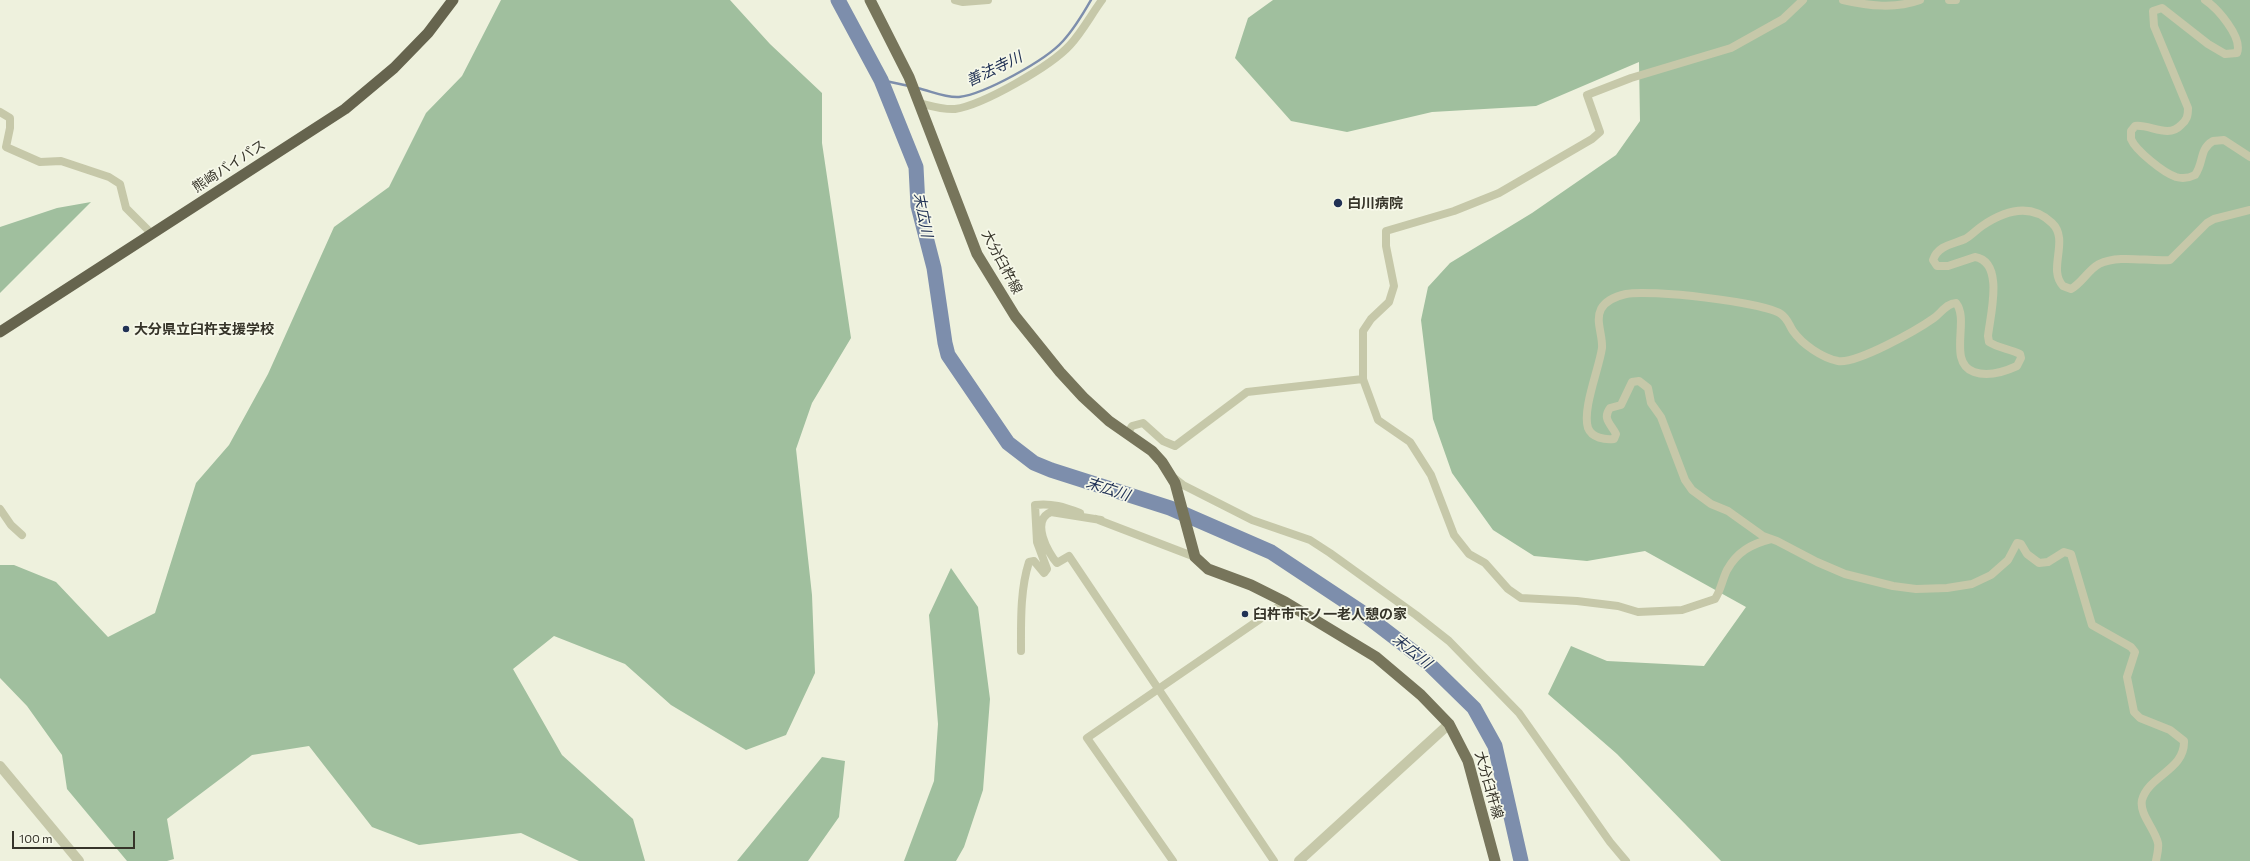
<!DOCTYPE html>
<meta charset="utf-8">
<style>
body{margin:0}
#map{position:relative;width:2250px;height:861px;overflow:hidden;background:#eef1dd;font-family:Commissioner,sans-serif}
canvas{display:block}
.scale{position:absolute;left:12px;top:831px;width:123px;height:18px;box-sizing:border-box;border:2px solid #363429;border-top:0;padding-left:5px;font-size:12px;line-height:14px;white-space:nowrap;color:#363429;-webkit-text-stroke:3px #f6f8e9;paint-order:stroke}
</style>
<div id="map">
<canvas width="2250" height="861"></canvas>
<div class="scale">100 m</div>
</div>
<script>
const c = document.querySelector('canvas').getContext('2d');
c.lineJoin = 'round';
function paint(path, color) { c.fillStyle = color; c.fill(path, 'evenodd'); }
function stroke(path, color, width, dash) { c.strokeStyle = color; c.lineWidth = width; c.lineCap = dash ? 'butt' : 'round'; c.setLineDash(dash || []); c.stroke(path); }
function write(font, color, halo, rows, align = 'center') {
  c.font = font + ' Commissioner,"Noto Sans JP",sans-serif'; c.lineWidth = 3.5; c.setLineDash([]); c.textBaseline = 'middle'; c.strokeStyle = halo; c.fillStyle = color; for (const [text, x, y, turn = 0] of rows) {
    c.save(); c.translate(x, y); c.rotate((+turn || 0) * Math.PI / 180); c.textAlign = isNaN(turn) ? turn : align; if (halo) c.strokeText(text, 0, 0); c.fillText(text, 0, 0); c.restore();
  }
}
paint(new Path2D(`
 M 501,0 L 730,0 L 770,44 L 822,93 L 822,143 L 851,338 L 812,403 L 796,449 L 812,595 L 815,673 L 786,735 L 746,750 L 671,705 L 625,664 L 554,636 L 513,669 L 562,755 L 633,819 L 645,861 L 579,861 L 521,833 L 419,845 L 372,827 L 309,746 L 252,755 L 167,819 L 174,859 L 167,861 L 127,861 L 67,789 L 62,755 L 27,706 L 0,678 L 0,565 L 14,565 L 56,582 L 108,637 L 155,613 L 196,483 L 229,445 L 268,374 L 334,227 L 389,187 L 426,113 L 462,76 Z
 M 1273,0 L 2250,0 L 2250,861 L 1721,861 L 1617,754 L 1548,694 L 1571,646 L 1607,661 L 1704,666 L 1746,607 L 1645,551 L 1587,561 L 1534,556 L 1493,530 L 1452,473 L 1433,419 L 1421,320 L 1428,287 L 1450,263 L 1532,213 L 1616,155 L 1640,121 L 1639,62 L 1536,106 L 1432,112 L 1347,132 L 1291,121 L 1235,58 L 1248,18 Z
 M 91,202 L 0,293 L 0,227 L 57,208 Z
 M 951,568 L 978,607 L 990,699 L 983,790 L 964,847 L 956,861 L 904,861 L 934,781 L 938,724 L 929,615 Z
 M 822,757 L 845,761 L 839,817 L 808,861 L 737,861 Z`), '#a0bf9e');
stroke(new Path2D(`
 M 881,80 L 909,86
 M 917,88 C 931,91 945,98 959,97 C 985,94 1046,60 1063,41 C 1074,29 1083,14 1091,0`), '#7d8eac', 2.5);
stroke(new Path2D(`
 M 838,0 L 881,80 L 916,167 L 918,206 L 934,268 L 945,343 L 948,355 L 1008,443 L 1034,463 L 1051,470 L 1170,508 L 1271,552 L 1360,611 L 1428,663 L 1474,708 L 1495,746 L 1521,861`), '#7d8eac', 15);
stroke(new Path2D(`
 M 955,0 L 963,2 L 988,0
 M 1843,0 C 1869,6 1895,9 1920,0
 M 1949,0 L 1956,0
 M 2205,0 C 2217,8 2243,37 2237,53 L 2225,54 L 2208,44 L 2162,8 L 2153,11 L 2154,26 L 2188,108 C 2188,116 2187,120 2181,125 C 2168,139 2150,124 2135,126 L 2131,131 L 2131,139 C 2136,151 2164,173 2176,177 C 2183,179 2189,178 2195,175 C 2204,163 2199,149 2213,141 L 2224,140 L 2250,157
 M 919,103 C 931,106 944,110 955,109 C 983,105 1051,66 1070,45 C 1082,32 1091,15 1102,0
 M 0,112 L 10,118 L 10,128 L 6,147 L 40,162 L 61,161 L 109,177 L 120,184 L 126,208 L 152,234
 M 1127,434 L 1132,426 L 1143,423 L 1163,441 L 1175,446 L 1247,392 L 1363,379
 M 1174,478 L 1183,485 L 1252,520 L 1310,540 L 1330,553 L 1416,615 L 1449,641 L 1519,713 L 1610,842 L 1626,861
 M 0,509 L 11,525 L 22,535
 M 1096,519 L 1195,557
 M 1101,520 L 1051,512 C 1030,520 1048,553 1057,563 L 1069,556 L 1274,861
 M 1771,539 C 1751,544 1737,552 1727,570 C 1722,580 1721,590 1715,599 L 1682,610 L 1638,612 L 1618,606 L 1577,601 L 1521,598 L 1508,589 L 1485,563 L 1469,554 L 1454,535 L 1431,475 L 1410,442 L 1378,420 L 1363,379 L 1363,331 L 1371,319 L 1389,302 L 1394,286 L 1386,246 L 1386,231 L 1454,211 L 1499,193 L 1592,139 L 1600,132 L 1587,95 L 1631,78 L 1731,48 L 1783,19 L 1803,0
 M 1021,651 C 1021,622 1020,590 1029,562 L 1034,561 L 1044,573 L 1047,569 L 1037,542 L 1035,505 C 1052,503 1064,507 1080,513
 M 1173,861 L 1087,738 L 1285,602
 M 2156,861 C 2157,855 2159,848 2158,843 C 2155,829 2139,814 2142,800 C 2149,775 2185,770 2184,741 L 2170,730 L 2140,718 L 2134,712 L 2127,677 L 2135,652 L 2131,647 L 2092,625 L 2071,554 L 2064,552 L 2048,562 L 2039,563 L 2027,554 L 2021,544 L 2017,543 L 2008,560 L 1991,575 L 1972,584 L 1947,588 L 1916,589 L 1893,586 L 1845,574 L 1817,562 L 1777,541 L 1763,536 L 1728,511 L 1711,504 L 1692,490 L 1685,480 L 1661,417 L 1651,403 L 1648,388 L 1639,381 L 1632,382 L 1621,405 L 1610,408 C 1602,419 1611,424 1616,434 L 1614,439 C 1605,440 1592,438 1588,428 C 1582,409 1599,369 1602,348 C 1603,335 1595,321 1601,309 C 1606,300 1617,296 1626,294 C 1648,289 1764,302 1781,314 C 1788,319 1789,325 1793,331 C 1802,344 1822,358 1838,361 C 1857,364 1917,330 1934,318 C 1941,313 1947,303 1956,303 C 1970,320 1947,362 1974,372 C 1988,377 2004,372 2017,366 L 2021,358 L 2020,354 C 2010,349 1998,348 1989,342 L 1988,336 C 1990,316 2005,262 1975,257 L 1948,266 L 1937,266 L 1933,260 C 1938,245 1954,244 1965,239 C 1971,236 1976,230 1982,226 C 2004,211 2030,202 2052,223 C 2070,240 2047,269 2063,286 L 2071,289 C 2082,283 2088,270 2099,264 C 2120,254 2148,262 2170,260 L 2207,223 L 2214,219 L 2250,210`), '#c6c8a9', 8);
stroke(new Path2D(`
 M 0,766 L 79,861
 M 1299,861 L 1449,724`), '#c6c8a9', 10);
stroke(new Path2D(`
 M 870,0 L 909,77 L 977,254 L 1015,316 L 1060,372 L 1083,397 L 1109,421 L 1152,451 L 1162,462 L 1175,483 L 1195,557 L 1208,569 L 1251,585 L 1285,602 L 1376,657 L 1421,695 L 1449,724 L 1468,761 L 1495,861`), '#77755b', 11);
stroke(new Path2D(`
 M 0,332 L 345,109 L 394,68 L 428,33 L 453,0`), '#66644e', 11);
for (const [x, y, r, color] of [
 [1338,203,5,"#213255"],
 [126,329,4,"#213255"],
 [1245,614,4,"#213255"]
]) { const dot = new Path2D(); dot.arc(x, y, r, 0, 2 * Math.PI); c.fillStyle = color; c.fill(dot); stroke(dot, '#f6f8e9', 1.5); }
write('14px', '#363429', '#f6f8e9', [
 ["熊崎バイパス",229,166,-33],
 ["大分臼杵線",1002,262,62],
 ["大分臼杵線",1489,785,74]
]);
write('bold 14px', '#363429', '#f6f8e9', [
 ["白川病院",1347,203],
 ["大分県立臼杵支援学校",134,329],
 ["臼杵市下ノ一老人憩の家",1253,614]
], 'left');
write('italic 15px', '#213255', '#f6f8e9', [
 ["善法寺川",994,69,-26],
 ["末広川",923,215,79],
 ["末広川",1108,489,18],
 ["末広川",1412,651,39]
]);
</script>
